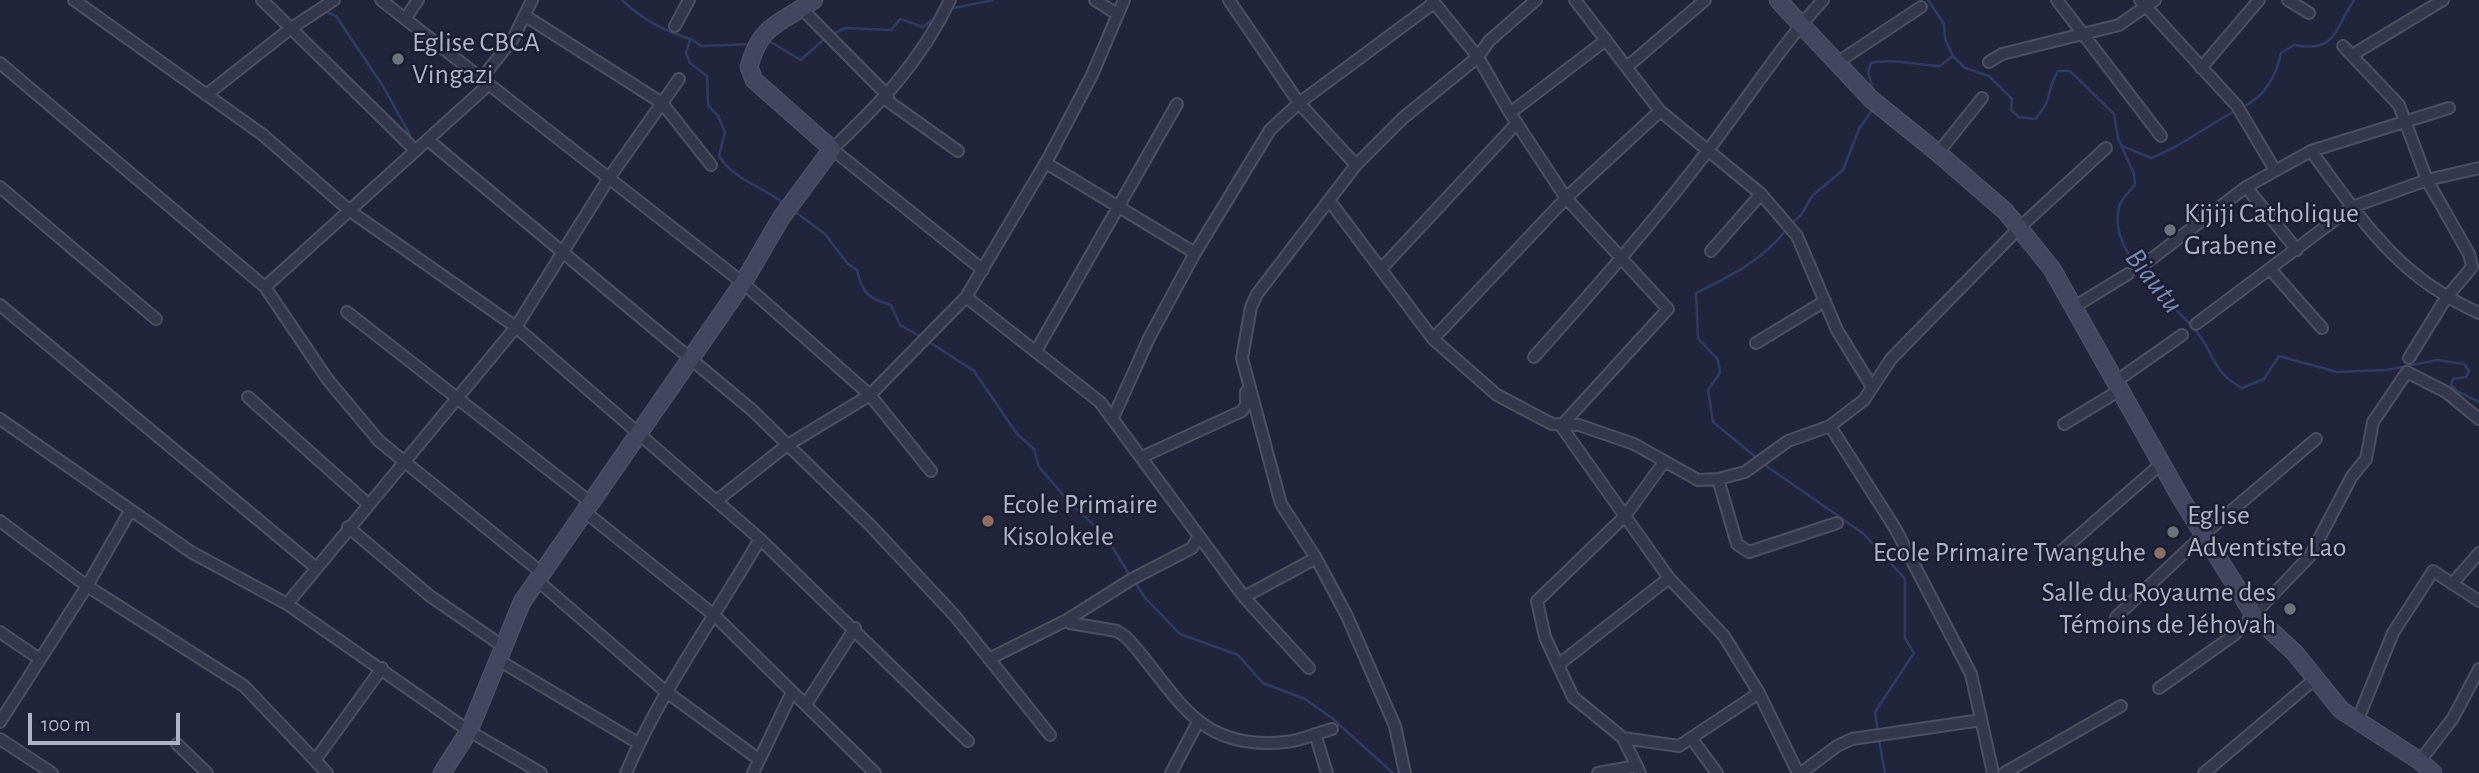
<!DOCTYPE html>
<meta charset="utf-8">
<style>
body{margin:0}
#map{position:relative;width:2479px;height:773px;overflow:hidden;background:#21253b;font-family:"Alegreya Sans",sans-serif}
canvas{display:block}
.scale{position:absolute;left:28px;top:713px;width:152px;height:32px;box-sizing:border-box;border:4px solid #b0b3c8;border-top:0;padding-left:9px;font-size:21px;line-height:24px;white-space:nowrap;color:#b0b3c8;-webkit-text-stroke:5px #1a1e30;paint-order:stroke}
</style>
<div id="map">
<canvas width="2479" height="773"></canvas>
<div class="scale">100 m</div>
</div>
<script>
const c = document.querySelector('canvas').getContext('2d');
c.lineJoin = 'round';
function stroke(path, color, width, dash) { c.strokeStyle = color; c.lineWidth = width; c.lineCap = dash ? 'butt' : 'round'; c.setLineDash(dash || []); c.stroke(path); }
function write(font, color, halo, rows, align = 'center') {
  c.font = font + ' "Alegreya Sans",sans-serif'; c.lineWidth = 5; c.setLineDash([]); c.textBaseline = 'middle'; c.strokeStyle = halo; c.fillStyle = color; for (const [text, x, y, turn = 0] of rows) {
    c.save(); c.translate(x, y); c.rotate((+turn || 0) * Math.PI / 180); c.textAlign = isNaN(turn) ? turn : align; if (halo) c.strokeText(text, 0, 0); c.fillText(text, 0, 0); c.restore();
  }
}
stroke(new Path2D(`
 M 622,0 C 643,20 663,30 690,39 L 686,53 L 690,63 L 707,76 L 708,105 L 718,116 L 725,132 L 719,156 C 734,180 762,186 783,203
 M 1928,0 L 1944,24 L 1945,39 L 1953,56 L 1965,68 L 1989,76 L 2012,99 L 2011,110 L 2019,117 L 2035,119 C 2055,97 2045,92 2058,71 L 2070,71 L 2114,114 L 2118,138 L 2134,174 L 2135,185 C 2130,191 2120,200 2119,207 C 2107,254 2170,300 2196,331 C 2216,355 2211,371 2242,388 L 2264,379 L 2279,356 L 2337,372 L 2387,370 L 2437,360 L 2464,364 L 2469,371 L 2466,377 L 2453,379 L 2451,385 L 2457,391 L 2479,402
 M 949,9 L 993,0
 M 324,11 L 336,16 L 383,86 L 410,135
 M 831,35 L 846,28 L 891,30 L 900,19 L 923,27 L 937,16
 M 691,39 L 701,46 L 753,44
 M 769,41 L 801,60 L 825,38
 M 1874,92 L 1868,72 L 1871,63 C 1887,58 1923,65 1940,66 L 1953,56
 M 2243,107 C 2265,96 2276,78 2281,53 L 2294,45 C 2337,53 2334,29 2354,0
 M 2122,146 L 2151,158 C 2183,146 2207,125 2237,110
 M 794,211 L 825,234 L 848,264 L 857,270 C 862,293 869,299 891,305 L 900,325 L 923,338
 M 1792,223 L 1801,215 L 1812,196 L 1843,170 L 1859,129 L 1873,109
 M 928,341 L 974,371 L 1017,434 L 1034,449 L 1039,467 L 1072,505 L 1106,536 L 1130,576
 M 1757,458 L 1713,422 L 1708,390 L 1720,373 L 1718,360 L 1698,338 L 1696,293 C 1731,276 1763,260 1788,228
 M 1762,463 L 1864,534 L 1905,579 L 1905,638 L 1914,653 L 1875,712 L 1878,733
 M 1134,581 L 1146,599 L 1180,634 L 1238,655 L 1263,683 L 1305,699 L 1332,718 L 1393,773
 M 1879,740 L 1885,773`), '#323a61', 2.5);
const street = new Path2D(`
 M 74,0 L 263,135 L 350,211 L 516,327 L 760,539 L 968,741
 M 262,0 L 415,150
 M 381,0 L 743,283 L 870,395 L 931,471
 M 950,0 C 921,61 880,104 832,149 L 983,270
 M 1095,0 L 1117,14
 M 1229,0 L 1299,103 L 1356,165
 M 1432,0 L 1478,57 L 1510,113 L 1566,198 L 1668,309 L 1561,426
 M 1575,0 L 1660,111 L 1761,194 L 1797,236 L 1837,330 L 1872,387
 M 2057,0 L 2161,136
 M 2140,0 L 2237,106 L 2275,170
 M 2288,0 L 2309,13
 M 802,9 L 888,96
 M 527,17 L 662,103 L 711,165
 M 405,19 L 418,0
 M 675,26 L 689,0
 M 2343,46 L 2399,105 L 2427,180 L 2469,254 L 2472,267 L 2446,298 L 2409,358
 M 2352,55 L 2443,0
 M 1838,62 L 1921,7
 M 1989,62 L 2002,54 L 2119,25 L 2155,0
 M 0,63 L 265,287 L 328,380 L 379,441 L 542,573
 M 1628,66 L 1705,0
 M 2201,68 L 2259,0
 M 481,79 L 513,39 L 532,0
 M 206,95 L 290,29 L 334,0
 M 885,99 L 958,151
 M 1510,113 L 1606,40
 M 428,140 L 752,410 L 871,526 L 955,616 L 1050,735
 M 2311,151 C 2363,221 2396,276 2479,313
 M 1938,153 L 1982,98
 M 1046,163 L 1195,253
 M 0,187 L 156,319
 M 2246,187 L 2297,250
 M 1329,200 L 1433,339 L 1497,395 L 1552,424 L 1579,425 L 1634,444 L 1698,480 L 1718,479 L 1745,472 L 1788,441 L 1830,426 L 1864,400 L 1891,359 L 2019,228 L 2106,148
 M 1711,251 L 1761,194
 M 2146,263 L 2246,187 L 2311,151 L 2449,108
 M 1381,269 L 1517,123
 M 2270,269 L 2322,328
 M 265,287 L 488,85
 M 966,297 L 1100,402 L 1244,597 L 1309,668
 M 0,305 L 315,567
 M 2074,307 L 2128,274
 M 347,312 L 590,502
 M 2196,324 L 2352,207 L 2427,180 L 2479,168
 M 1433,339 L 1566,198 L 1660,111
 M 1756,343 L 1825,301
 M 1036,351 L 1177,104
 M 1534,357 C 1594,290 1652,224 1706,153 C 1745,102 1780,47 1823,0
 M 2115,382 L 2182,335
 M 248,397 L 368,504
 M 1113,418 L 1149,338 L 1195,253 L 1270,130 L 1299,103 L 1434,3
 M 0,419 L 191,552 L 287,604 L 469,731 L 541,773
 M 2064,424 L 2120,390
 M 1561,426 L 1669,578 L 1724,636 L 1759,693 L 1798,773
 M 1830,426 L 1895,528 L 1971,674 L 1993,773
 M 1142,457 L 1242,411 L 1246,405 L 1246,392
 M 1718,479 L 1737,544 L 1749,552 L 1837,523
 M 716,501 L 786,446 L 870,395 L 966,297 L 1049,157 L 1092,75 L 1124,0
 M 584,511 L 715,616 L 875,773
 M 0,521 L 87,586 L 244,686 L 327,773
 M 348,527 L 430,596 L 504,647
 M 2058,554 L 2162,463
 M 538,581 L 665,691 L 757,758
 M 2452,584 L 2479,553
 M 1244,597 L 1316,558
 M 287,604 L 516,327 L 609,178 L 679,79
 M 2116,617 L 2204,534 L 2316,439
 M 1067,620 L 1070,623 L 1117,631 L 1126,637 C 1178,693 1193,751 1285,742 C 1301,741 1317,733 1332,729
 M 0,632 L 38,658
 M 989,659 L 1067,620 L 1132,579 L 1192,548 L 1198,537
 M 500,661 L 638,743
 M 1558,665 L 1669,578
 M 2159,688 L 2234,635 L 2310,556 L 2352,476 L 2366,459 L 2373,422 L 2407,372 L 2446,392 L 2479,419
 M 806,704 L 855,628
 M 2358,719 L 2393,633 L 2433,571 L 2479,601
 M 0,722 L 87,586 L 130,511
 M 1315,734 L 1327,773
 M 1623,738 L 1679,746 L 1759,693
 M 1691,738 L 1717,773
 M 0,739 L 52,773
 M 177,744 L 207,773
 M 316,759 L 382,668
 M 2420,761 L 2453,718 L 2479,669
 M 626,773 C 661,690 715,617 760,539
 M 753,773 L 792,692
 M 1171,773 L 1198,722
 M 1405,773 L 1395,726 L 1347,616 L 1316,558 L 1281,504 L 1242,358 L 1251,307 L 1257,294 L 1356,165 L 1403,118 L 1478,57 L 1489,41 L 1536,0
 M 1598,773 L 1637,766
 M 1640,773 L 1623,738 L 1573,697 L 1545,637 L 1537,601 L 1625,516 L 1664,462
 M 1801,773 L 1837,746 L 1852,739 L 1981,720
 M 2004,773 L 2121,706
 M 2204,773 L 2316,678`);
const secondary = new Path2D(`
 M 1778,0 L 1871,99 L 1938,153 L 2005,211 L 2019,228 L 2052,269 L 2182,500 L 2254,615 L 2295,653 L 2341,710 L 2420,761 L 2433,773
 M 442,773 L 469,731 L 522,602 L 743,283 L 781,218 L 832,149 L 754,80 L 749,67 C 760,24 780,24 814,0`);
stroke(street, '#4d5063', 14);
stroke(secondary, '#4d5063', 19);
stroke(street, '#35384c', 10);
stroke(secondary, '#42465f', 16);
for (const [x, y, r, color] of [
 [398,59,7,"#6b7280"],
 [2170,230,7,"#6b7280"],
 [988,521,7,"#8d6e63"],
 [2173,532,7,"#6b7280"],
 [2160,553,7,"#8d6e63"],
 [2290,609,7,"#6b7280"]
]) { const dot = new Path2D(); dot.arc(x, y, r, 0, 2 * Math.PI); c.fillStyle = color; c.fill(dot); stroke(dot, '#1a1e30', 2.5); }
write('28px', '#b0b3c8', '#1a1e30', [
 ["Eglise CBCA",412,43],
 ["Vingazi",412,75],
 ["Kijiji Catholique",2184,214],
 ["Grabene",2184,246],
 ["Ecole Primaire",1002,505],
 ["Kisolokele",1002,537],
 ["Eglise",2187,516],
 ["Adventiste Lao",2187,548],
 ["Ecole Primaire Twanguhe",2146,553,"right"],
 ["Salle du Royaume des",2276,593,"right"],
 ["Témoins de Jéhovah",2276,625,"right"]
], 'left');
write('italic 30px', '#7d87b6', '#1a1e30', [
 ["Biautu",2154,281,52]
]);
</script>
